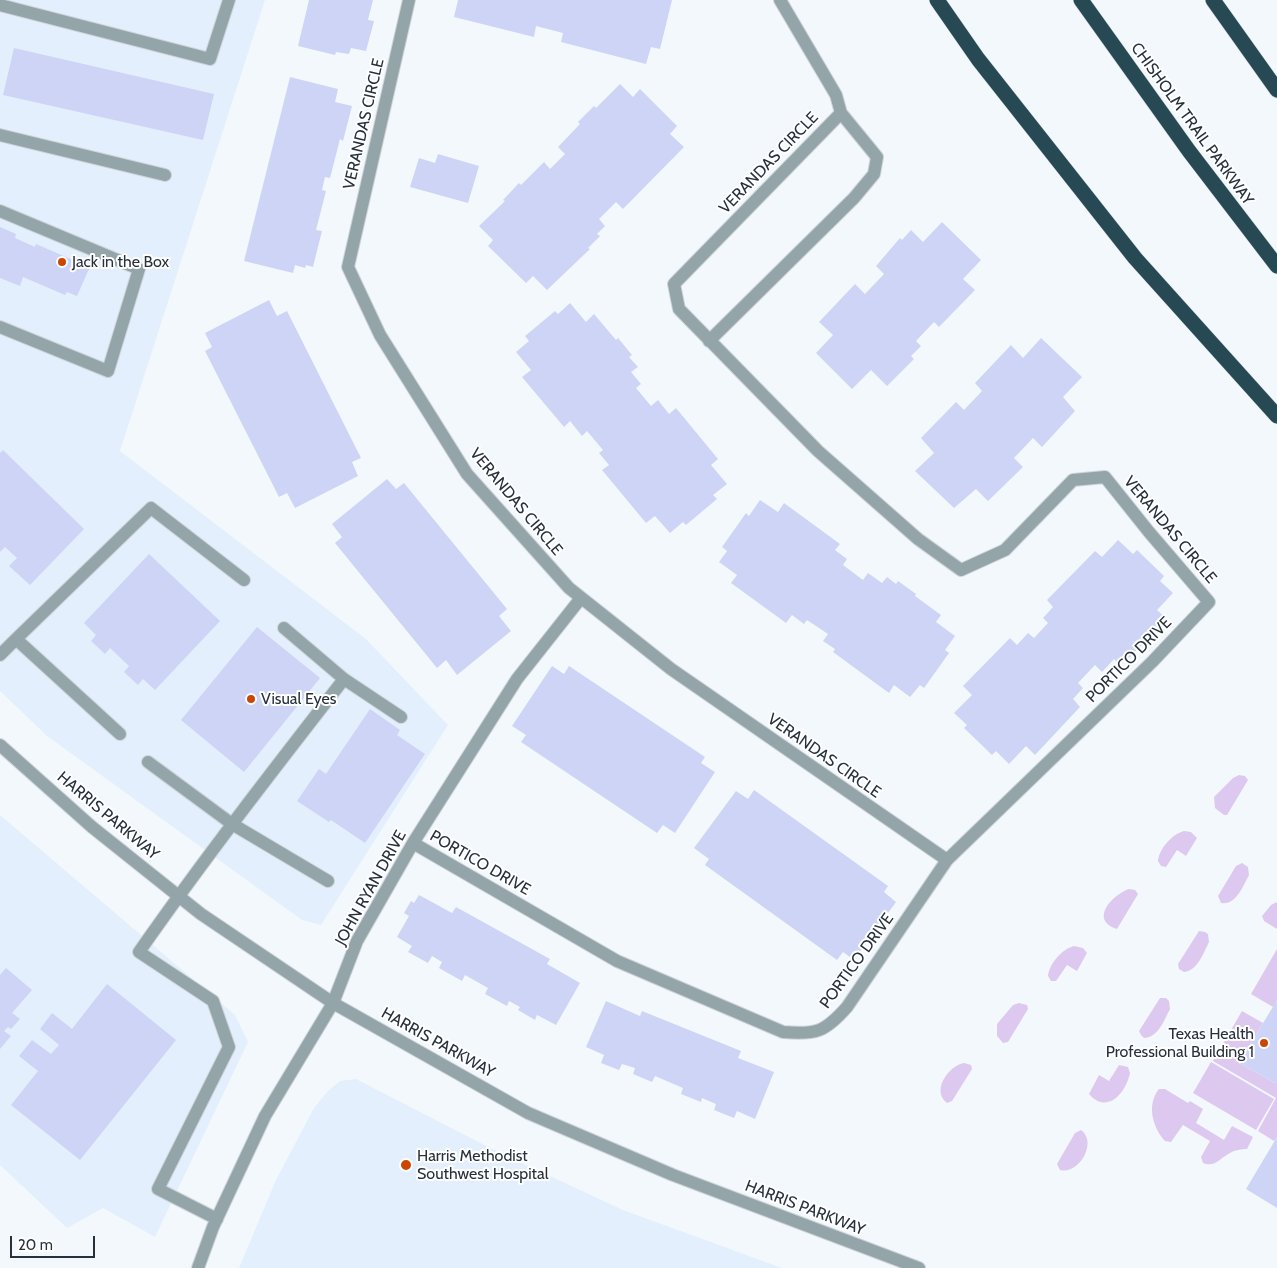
<!DOCTYPE html>
<style>
body{margin:0}
#map{position:relative;width:1277px;height:1268px;overflow:hidden;background:#f3f8fd;font-family:Cabin,sans-serif}
canvas{display:block}
.scale{position:absolute;left:10px;top:1236px;width:85px;height:22px;box-sizing:border-box;border:2px solid #27313b;border-top:0;padding-left:6px;font-size:15px;line-height:18px;white-space:nowrap;color:#27313b;-webkit-text-stroke:4px #fff;paint-order:stroke}
</style>
<div id="map">
<canvas width="1277" height="1268"></canvas>
<div class="scale">20 m</div>
</div>
<script>
const c = document.querySelector('canvas').getContext('2d');
c.lineJoin = 'round';
function paint(path, color) { c.fillStyle = color; c.fill(path, 'evenodd'); }
function stroke(path, color, width, dash) { c.strokeStyle = color; c.lineWidth = width; c.lineCap = dash ? 'butt' : 'round'; c.setLineDash(dash || []); c.stroke(path); }
function write(font, color, halo, rows, align = 'center') {
  c.font = font + ' Cabin,sans-serif'; c.lineWidth = 4; c.setLineDash([]); c.textBaseline = 'middle'; c.strokeStyle = halo; c.fillStyle = color; for (const [text, x, y, turn = 0] of rows) {
    c.save(); c.translate(x, y); c.rotate((+turn || 0) * Math.PI / 180); c.textAlign = isNaN(turn) ? turn : align; if (halo) c.strokeText(text, 0, 0); c.fillText(text, 0, 0); c.restore();
  }
}
paint(new Path2D(`
 M 0,0 L 265,0 L 120,451 L 366,639 L 448,725 L 321,925 L 302,920 L 47,736 L 0,691 Z
 M 0,815 L 235,1015 L 248,1042 L 155,1237 L 103,1208 L 67,1228 L 0,1165 Z
 M 356,1079 L 494,1150 L 623,1210 L 782,1268 L 239,1268 L 276,1180 L 314,1108 L 328,1091 L 340,1081 Z`), '#e3effc');
paint(new Path2D(`
 M 1239,775 L 1245,776 L 1248,780 L 1227,815 L 1224,815 L 1215,808 L 1214,797 L 1233,778 Z
 M 1184,831 L 1191,832 L 1197,838 L 1186,856 L 1177,850 L 1166,867 L 1161,866 L 1158,861 C 1159,849 1172,834 1184,831 Z
 M 1242,863 L 1248,867 L 1249,875 C 1243,886 1236,906 1221,903 L 1218,896 L 1236,866 Z
 M 1129,889 L 1135,890 L 1138,894 L 1117,929 C 1089,920 1112,895 1129,889 Z
 M 1277,902 L 1277,929 L 1264,921 L 1262,916 L 1271,905 Z
 M 1199,931 L 1205,932 L 1208,934 L 1209,942 C 1203,954 1198,970 1184,972 L 1179,969 L 1178,964 Z
 M 1074,946 L 1083,948 L 1087,953 L 1077,971 L 1067,965 L 1056,981 L 1051,981 L 1048,976 C 1049,964 1062,949 1074,946 Z
 M 1277,949 L 1277,1000 L 1273,1007 L 1251,994 Z
 M 1160,998 L 1166,998 L 1169,1001 L 1170,1009 C 1164,1020 1159,1037 1144,1038 L 1141,1035 L 1139,1031 Z
 M 1019,1003 L 1027,1005 L 1028,1009 L 1008,1042 L 1003,1043 L 997,1036 L 997,1024 L 1013,1005 Z
 M 1242,1011 L 1263,1023 L 1239,1063 L 1277,1084 L 1277,1137 L 1274,1141 L 1258,1131 L 1276,1098 L 1213,1061 Z
 M 1211,1062 L 1274,1099 L 1256,1130 L 1193,1093 Z
 M 964,1063 L 971,1065 L 972,1069 L 952,1101 L 947,1103 C 931,1091 948,1066 964,1063 Z
 M 1119,1065 L 1128,1067 L 1130,1073 C 1126,1093 1107,1115 1089,1094 L 1099,1075 L 1109,1081 Z
 M 1159,1089 L 1165,1089 L 1188,1103 L 1190,1101 L 1203,1109 L 1196,1123 L 1224,1140 L 1232,1126 L 1253,1137 L 1247,1149 C 1241,1149 1235,1150 1230,1153 C 1220,1158 1215,1168 1203,1163 L 1201,1157 L 1210,1141 L 1183,1125 L 1171,1142 L 1165,1141 C 1153,1128 1146,1105 1159,1089 Z
 M 1081,1130 C 1098,1142 1079,1175 1060,1170 L 1057,1164 L 1075,1133 Z`), '#ddc8f0');
paint(new Path2D(`
 M 309,0 L 373,0 L 368,20 L 374,21 L 366,51 L 351,48 L 349,54 L 336,52 L 335,55 L 298,46 Z
 M 458,0 L 672,0 L 660,49 L 651,47 L 646,64 L 561,42 L 563,33 L 536,26 L 534,37 L 454,17 Z
 M 14,48 L 214,94 L 203,140 L 3,95 Z
 M 290,77 L 338,89 L 335,102 L 352,106 L 343,141 L 340,139 L 330,178 L 325,177 L 322,190 L 326,191 L 316,230 L 322,231 L 313,267 L 306,265 L 305,268 L 295,265 L 293,273 L 244,261 Z
 M 620,84 L 633,97 L 640,89 L 677,126 L 670,134 L 684,147 L 623,209 L 616,202 L 599,219 L 605,226 L 597,234 L 600,236 L 588,248 L 590,249 L 547,290 L 533,276 L 526,283 L 488,246 L 493,240 L 479,226 L 505,201 L 503,200 L 519,183 L 521,185 L 544,162 L 550,169 L 565,154 L 558,147 L 580,124 L 578,122 L 594,106 L 596,108 Z
 M 438,154 L 479,166 L 468,203 L 410,187 L 419,158 L 435,163 Z
 M 942,222 L 981,260 L 963,279 L 975,290 L 939,327 L 934,322 L 916,341 L 921,346 L 911,356 L 914,359 L 887,386 L 871,370 L 852,389 L 816,353 L 833,335 L 819,322 L 855,284 L 865,294 L 884,274 L 876,266 L 900,238 L 902,240 L 911,230 L 923,242 Z
 M 0,227 L 16,234 L 15,238 L 35,247 L 36,244 L 80,263 L 79,265 L 89,269 L 77,296 L 67,292 L 65,295 L 23,277 L 20,286 L 0,278 Z
 M 269,300 L 277,316 L 287,311 L 361,458 L 352,462 L 358,476 L 295,508 L 287,493 L 279,497 L 205,351 L 212,347 L 205,333 Z
 M 570,303 L 586,322 L 594,314 L 616,340 L 618,338 L 632,355 L 629,357 L 638,367 L 631,372 L 641,384 L 636,388 L 651,406 L 658,400 L 669,414 L 676,408 L 718,459 L 711,465 L 727,484 L 713,495 L 717,499 L 686,525 L 683,522 L 670,533 L 655,516 L 646,523 L 602,470 L 609,465 L 599,453 L 603,450 L 587,431 L 582,436 L 570,421 L 564,427 L 522,377 L 531,370 L 516,352 L 529,341 L 525,336 L 555,311 L 558,314 Z
 M 1041,338 L 1082,377 L 1063,397 L 1075,411 L 1042,447 L 1033,438 L 1014,458 L 1023,467 L 988,501 L 976,489 L 954,508 L 915,471 L 934,453 L 921,438 L 956,402 L 964,410 L 982,391 L 975,383 L 1011,345 L 1023,358 Z
 M 3,450 L 84,529 L 30,585 L 9,566 L 17,558 L 5,547 L 0,552 L 0,453 Z
 M 387,479 L 396,489 L 404,483 L 507,609 L 499,616 L 511,631 L 457,675 L 446,660 L 437,668 L 335,543 L 342,537 L 332,524 Z
 M 760,500 L 778,512 L 784,503 L 840,544 L 835,550 L 847,559 L 843,565 L 863,580 L 868,573 L 882,583 L 887,577 L 896,584 L 898,581 L 916,594 L 915,596 L 941,615 L 936,622 L 955,636 L 945,650 L 949,653 L 924,688 L 920,685 L 910,697 L 894,685 L 889,693 L 833,652 L 835,649 L 823,641 L 828,634 L 807,620 L 804,624 L 792,615 L 786,623 L 731,583 L 737,575 L 719,562 L 727,551 L 722,547 L 746,513 L 749,516 Z
 M 1118,540 L 1133,554 L 1137,550 L 1164,576 L 1160,581 L 1173,593 L 1157,610 L 1167,619 L 1129,658 L 1127,656 L 1119,664 L 1114,659 L 1102,672 L 1095,665 L 1078,683 L 1083,688 L 1073,699 L 1080,707 L 1035,755 L 1026,746 L 1009,764 L 996,751 L 992,755 L 964,728 L 967,725 L 954,713 L 972,695 L 963,686 L 1010,638 L 1017,645 L 1028,633 L 1034,638 L 1048,623 L 1043,618 L 1053,607 L 1047,600 L 1095,551 L 1102,557 Z
 M 149,554 L 220,621 L 155,690 L 143,679 L 138,685 L 124,672 L 129,666 L 110,648 L 105,654 L 91,641 L 96,635 L 84,623 Z
 M 257,627 L 320,678 L 244,772 L 181,720 Z
 M 552,666 L 564,674 L 569,666 L 705,757 L 701,763 L 715,772 L 675,833 L 663,825 L 657,833 L 521,742 L 526,735 L 512,726 Z
 M 370,709 L 400,730 L 397,735 L 425,754 L 365,843 L 331,820 L 329,822 L 297,801 L 319,769 L 326,774 Z
 M 754,790 L 888,886 L 884,892 L 896,902 L 854,960 L 843,952 L 837,960 L 705,865 L 709,859 L 694,848 L 736,791 L 748,799 Z
 M 419,895 L 452,913 L 456,907 L 550,959 L 547,964 L 580,983 L 556,1025 L 537,1015 L 535,1020 L 518,1010 L 520,1007 L 509,1001 L 507,1006 L 485,994 L 488,988 L 465,975 L 462,981 L 439,968 L 442,962 L 432,956 L 428,963 L 408,952 L 412,946 L 397,937 L 409,916 L 404,913 L 411,901 L 414,903 Z
 M 6,968 L 32,990 L 12,1013 L 20,1019 L 11,1029 L 8,1027 L 4,1031 L 11,1036 L 0,1049 L 0,975 Z
 M 107,984 L 176,1040 L 80,1160 L 11,1105 L 38,1071 L 19,1056 L 32,1040 L 51,1054 L 59,1045 L 40,1029 L 52,1013 L 72,1029 Z
 M 1277,1000 L 1277,1084 L 1239,1063 Z
 M 606,1001 L 640,1016 L 642,1011 L 741,1051 L 738,1058 L 774,1072 L 755,1119 L 737,1111 L 734,1118 L 714,1110 L 716,1104 L 702,1098 L 701,1102 L 681,1094 L 683,1088 L 655,1076 L 652,1082 L 633,1074 L 635,1068 L 622,1064 L 619,1070 L 601,1063 L 604,1055 L 586,1047 Z
 M 1277,1137 L 1277,1208 L 1246,1189 Z`), '#ced4f6');
const service = new Path2D(`
 M 409,0 L 348,267 L 380,335 L 467,474 L 569,588 L 671,669 L 947,860
 M 0,5 L 210,59 L 229,0
 M 0,135 L 165,175
 M 0,211 L 139,269 L 108,371 L 0,327
 M 709,341 L 854,198 L 874,174 L 877,157 L 841,113
 M 16,639 L 151,508 L 244,580
 M 0,655 L 16,639 L 120,734
 M 344,679 L 401,717
 M 148,762 L 232,824 L 328,881
 M 413,843 L 617,961 L 783,1032 C 816,1035 825,1032 847,1007 L 947,860 L 1152,662 L 1209,602 L 1149,532 L 1105,477 L 1073,480 L 1005,550 L 961,570 L 918,539 L 818,451 L 679,309 L 674,284 L 841,113 L 836,95 L 780,0
 M 333,1003 L 357,941 L 413,843 L 517,679 L 581,598
 M 217,1219 L 158,1189 L 229,1047 L 213,1001 L 139,952 C 204,859 274,769 344,679 L 284,628`);
const minor = new Path2D(`
 M 198,1268 L 213,1227 L 265,1116 L 333,1003`);
const tertiary = new Path2D(`
 M 0,745 L 92,827 L 201,914 L 333,1003 L 528,1113 L 673,1175 L 919,1268`);
const motorway = new Path2D(`
 M 937,0 L 978,59 L 1135,258 L 1277,416
 M 1081,0 L 1189,151 L 1277,266
 M 1213,0 L 1277,90`);
stroke(service, '#ced4da', 14);
stroke(minor, '#ced4da', 14);
stroke(tertiary, '#ced4da', 14);
stroke(motorway, '#ced4da', 16);
stroke(service, '#94a5a9', 12);
stroke(minor, '#94a5a9', 12);
stroke(tertiary, '#94a5a9', 12);
stroke(motorway, '#264953', 15);
for (const [x, y, r, color] of [
 [62,262,5,"#cb4600"],
 [251,699,5,"#cb4600"],
 [1264,1043,5,"#cb4600"],
 [406,1165,6,"#cb4600"]
]) { const dot = new Path2D(); dot.arc(x, y, r, 0, 2 * Math.PI); c.fillStyle = color; c.fill(dot); stroke(dot, '#fff', 2); }
write('16px', '#27313b', '#fff', [
 ["VERANDAS CIRCLE",364,124,-77],
 ["CHISHOLM TRAIL PARKWAY",1192,124,54],
 ["VERANDAS CIRCLE",769,163,-46],
 ["VERANDAS CIRCLE",516,502,50],
 ["VERANDAS CIRCLE",1170,530,50],
 ["PORTICO DRIVE",1129,660,-45],
 ["VERANDAS CIRCLE",824,756,35],
 ["HARRIS PARKWAY",108,816,40],
 ["PORTICO DRIVE",480,863,30],
 ["JOHN RYAN DRIVE",371,888,-61],
 ["PORTICO DRIVE",857,961,-54],
 ["HARRIS PARKWAY",438,1043,29],
 ["HARRIS PARKWAY",805,1208,21]
]);
write('16px', '#27313b', '#fff', [
 ["Jack in the Box",72,262],
 ["Visual Eyes",261,699],
 ["Texas Health",1254,1034,"right"],
 ["Professional Building 1",1254,1052,"right"],
 ["Harris Methodist",417,1156],
 ["Southwest Hospital",417,1174]
], 'left');
</script>
